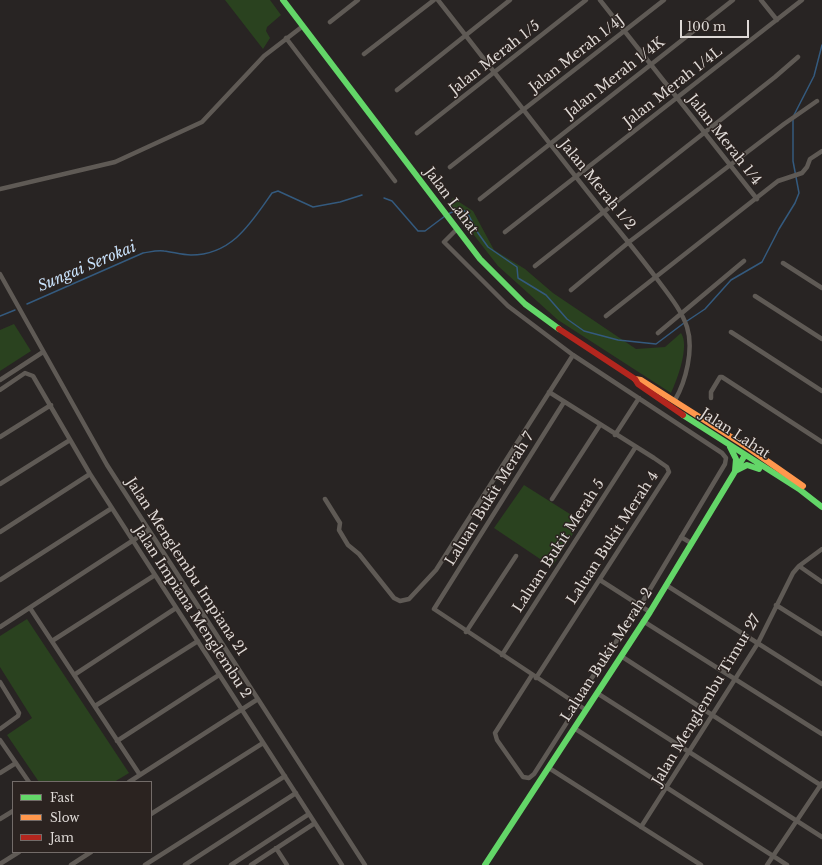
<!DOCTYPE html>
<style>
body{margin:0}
#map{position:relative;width:822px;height:865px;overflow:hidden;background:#282423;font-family:"Libre Baskerville",serif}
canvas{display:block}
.legend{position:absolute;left:12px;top:781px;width:140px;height:72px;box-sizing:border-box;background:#2b2320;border:1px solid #736c69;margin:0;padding:5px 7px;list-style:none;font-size:12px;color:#ded9d6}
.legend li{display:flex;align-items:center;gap:8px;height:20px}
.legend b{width:20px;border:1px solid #736c69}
.scale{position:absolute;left:680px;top:20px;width:69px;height:18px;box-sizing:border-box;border:2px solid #ded9d6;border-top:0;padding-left:5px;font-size:12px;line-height:14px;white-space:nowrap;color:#ded9d6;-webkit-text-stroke:3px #2b2320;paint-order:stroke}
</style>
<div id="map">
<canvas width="822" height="865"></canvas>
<ul class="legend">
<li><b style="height:5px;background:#63d668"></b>Fast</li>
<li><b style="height:5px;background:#ff974d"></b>Slow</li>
<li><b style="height:5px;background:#b3261e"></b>Jam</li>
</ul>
<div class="scale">100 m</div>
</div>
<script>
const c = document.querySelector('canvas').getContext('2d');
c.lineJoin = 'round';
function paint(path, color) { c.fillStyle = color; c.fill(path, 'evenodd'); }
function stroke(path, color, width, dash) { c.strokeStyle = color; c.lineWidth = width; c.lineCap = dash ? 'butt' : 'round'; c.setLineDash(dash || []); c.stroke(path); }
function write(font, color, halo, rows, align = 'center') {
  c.font = font + ' "Libre Baskerville",serif'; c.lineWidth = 3; c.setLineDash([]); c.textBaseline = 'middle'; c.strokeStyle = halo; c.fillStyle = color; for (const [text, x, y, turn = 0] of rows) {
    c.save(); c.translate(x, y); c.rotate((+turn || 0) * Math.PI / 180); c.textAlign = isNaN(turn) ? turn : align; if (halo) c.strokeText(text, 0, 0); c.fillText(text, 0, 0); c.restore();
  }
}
paint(new Path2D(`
 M 225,0 L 270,0 L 281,15 L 267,27 L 266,31 L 270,38 L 263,49 Z
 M 453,198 L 473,211 L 494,250 L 525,269 L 553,293 L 636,349 L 665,347 L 681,333 C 690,346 677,380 671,393 L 558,320 L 498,266 L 449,203 Z
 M 14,324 L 31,351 L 0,371 L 0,330 Z
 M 524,485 L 581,521 L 552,567 L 494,528 Z
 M 27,619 L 129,773 L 114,782 L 39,782 L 7,735 L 32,718 L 0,667 L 0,636 Z`), '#2a421f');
stroke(new Path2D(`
 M 794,115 L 814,76 L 822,45
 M 384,198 L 392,201 L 418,231 L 425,231 L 445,216
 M 448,214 L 459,209 L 467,212 L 478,233 L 488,247 L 517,267 L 518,278 L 546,295 L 567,319 L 584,331 L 618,340 L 656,344 L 684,323
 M 27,304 L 143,253 C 150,252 157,250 164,251 C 173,252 182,255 191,255 C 232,255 251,223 272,193 L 278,191 L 313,207 L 340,202 L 362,195
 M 0,316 L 15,310
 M 687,321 L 705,309 L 731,280 L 762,262 L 779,229 L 795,203 L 799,193 L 793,161 L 793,119`), '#345a7e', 1.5);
stroke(new Path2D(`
 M 438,0 C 493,70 547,141 602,210 C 621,233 639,255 657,279 C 668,294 681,309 687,327 C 694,349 686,381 675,400
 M 600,0 L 757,199
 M 761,0 L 777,20
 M 330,22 L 358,0
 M 286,38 L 395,181
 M 364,54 L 434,0
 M 397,90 L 510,0
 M 417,133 L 586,0
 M 450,167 L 664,0
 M 0,189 L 115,162 L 202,122 L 264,56 L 303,26
 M 480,199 L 733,0
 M 457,229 L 444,242 L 508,306 L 573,355 L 722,453 L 726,458 L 725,464 L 640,606 L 575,703
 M 505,232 L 802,0
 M 783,263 L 822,288
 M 535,266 L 775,77 L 798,57
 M 0,274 L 107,465 L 365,865
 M 571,290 L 629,242 L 784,124 L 817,101
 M 755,296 L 822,339
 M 606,316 L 778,181 L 802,173 L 807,167 L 810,159 L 822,151
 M 731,332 L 822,391
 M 658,333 L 744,261
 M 0,380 L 43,352
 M 0,390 L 25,373 L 33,376 L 90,474 L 342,865
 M 711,398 L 711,392 L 720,377 L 722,377 L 822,442
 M 564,402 L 434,609 L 586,710
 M 615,435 L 639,398
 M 0,437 L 51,405
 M 0,484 L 70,440
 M 325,499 L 340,523 L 339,530 L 348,545 L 359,554 L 394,598 L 400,601 L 409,599 L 436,570 L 573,355
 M 552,499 L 600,425
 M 0,532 L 90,474
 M 681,537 L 691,543
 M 799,566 L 822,582
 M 0,580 L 112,508
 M 600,580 L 650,612
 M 666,585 L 822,684
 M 776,605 L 822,634
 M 30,608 L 140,775
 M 643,621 L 822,734
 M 0,627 L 149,530
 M 466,632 L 516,556
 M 52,641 L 155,575
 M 502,655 L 635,448
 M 621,656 L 822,786
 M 74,675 L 176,608
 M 532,675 L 495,733 L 497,740 L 523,777 L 529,778 L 534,774 L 578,705
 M 536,678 L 669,472 L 667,467 L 654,458 L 549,392
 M 0,682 L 19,713 L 18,716 L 0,729
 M 597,693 L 822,837
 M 95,706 L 198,641
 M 574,728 L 787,865
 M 0,740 L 29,782
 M 117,741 L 219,675
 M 549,768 L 701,865
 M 0,773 L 16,763
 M 129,782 L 258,699
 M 151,814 L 263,743
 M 0,819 L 13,811
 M 641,827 L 758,643 L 793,573 L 799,566 L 822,549
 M 276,848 L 287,865
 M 0,864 L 19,852
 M 71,865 L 91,852
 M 145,865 L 285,776
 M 185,865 L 296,793
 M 231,865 L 309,814
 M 251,865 L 315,823
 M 767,865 L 822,783`), '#5f5a55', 4.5);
stroke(new Path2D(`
 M 283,0 L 480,259 L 525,304 L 559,329
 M 683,415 L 799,489 L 822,507
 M 730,447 L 736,459 L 735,471
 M 735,471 L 747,465 L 759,469
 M 485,865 L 650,612 L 745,455`), '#63d668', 6);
stroke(new Path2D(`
 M 635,379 L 641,380 L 750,449 L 803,486`), '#ff974d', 6);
stroke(new Path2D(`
 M 559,329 L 635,379 L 638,384 L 683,415`), '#b3261e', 6);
write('14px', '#ded9d6', '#2b2320', [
 ["Jalan Merah 1/4J",577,54,-38],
 ["Jalan Merah 1/5",495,58,-38],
 ["Jalan Merah 1/4K",615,78,-38],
 ["Jalan Merah 1/4L",673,87,-38],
 ["Jalan Merah 1/4",724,140,52],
 ["Jalan Merah 1/2",597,185,51],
 ["Jalan Lahat",451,201,53],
 ["Jalan Lahat",735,434,33],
 ["Laluan Bukit Merah 7",490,499,-58],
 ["Laluan Bukit Merah 4",613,538,-57],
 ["Laluan Bukit Merah 5",559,546,-57],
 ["Jalan Menglembu Impiana 21",186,567,57],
 ["Jalan Impiana Menglembu 2",192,612,57],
 ["Laluan Bukit Merah 2",607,655,-57],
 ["Jalan Menglembu Timur 27",707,700,-59]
]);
write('italic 15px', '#c7e1fa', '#2b2320', [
 ["Sungai Serokai",87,267,-23]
]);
</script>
